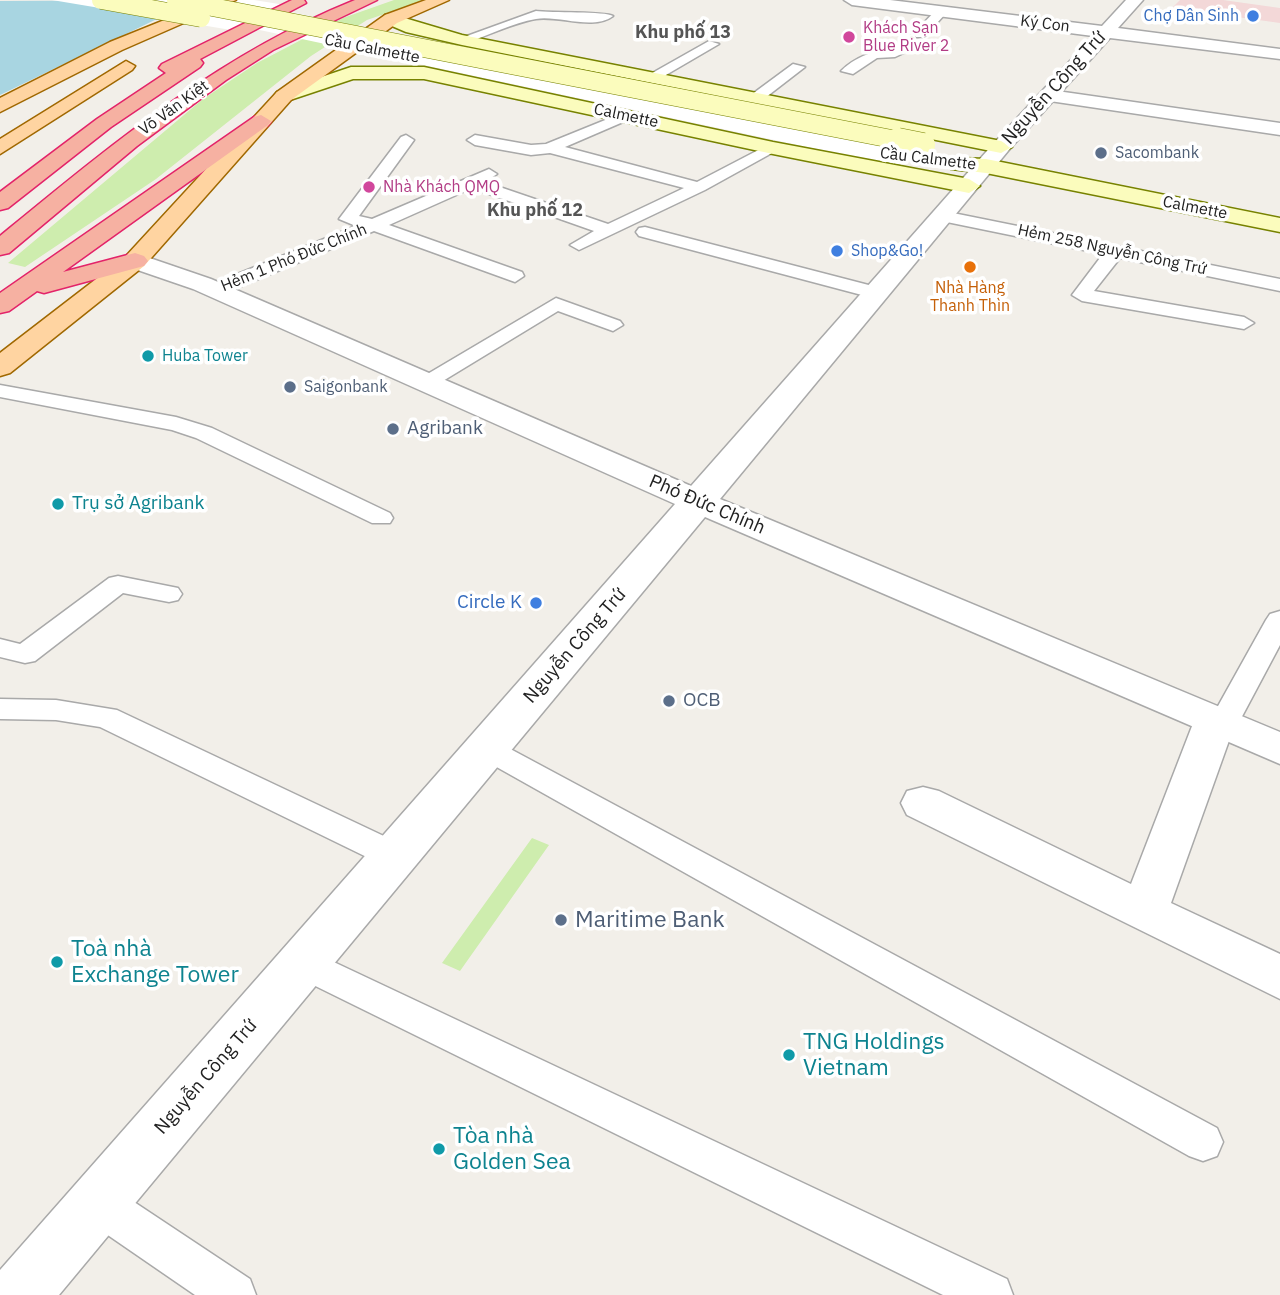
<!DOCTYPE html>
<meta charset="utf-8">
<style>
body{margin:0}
canvas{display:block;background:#f2efe9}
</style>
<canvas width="1280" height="1295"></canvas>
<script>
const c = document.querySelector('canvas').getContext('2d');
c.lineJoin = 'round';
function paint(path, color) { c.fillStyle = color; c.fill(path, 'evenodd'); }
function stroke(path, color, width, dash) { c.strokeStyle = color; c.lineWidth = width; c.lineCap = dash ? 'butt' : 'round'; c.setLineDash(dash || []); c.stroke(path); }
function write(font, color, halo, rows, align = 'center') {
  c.font = font + ' "IBM Plex Sans",sans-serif'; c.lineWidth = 7; c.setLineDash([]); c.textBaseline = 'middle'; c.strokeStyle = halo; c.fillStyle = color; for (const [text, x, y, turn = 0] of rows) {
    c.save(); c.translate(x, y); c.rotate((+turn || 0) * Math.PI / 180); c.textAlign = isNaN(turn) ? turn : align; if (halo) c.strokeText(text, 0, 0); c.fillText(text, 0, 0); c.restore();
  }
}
paint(new Path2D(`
 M 1180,0 L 1223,0 L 1280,8 L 1280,23 L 1172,8 Z`), '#f3d8d8');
paint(new Path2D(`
 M 394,0 L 425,0 L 367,20 L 311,56 L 156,179 L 25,267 L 8,263 L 203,99 L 257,63 L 343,18 Z
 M 532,838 L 549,845 L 460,971 L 442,963 Z`), '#ceedae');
paint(new Path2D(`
 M 205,0 L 159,18 L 0,95 L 0,1 Z`), '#a8d5e1');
paint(new Path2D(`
 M 52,0 L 254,0 L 285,5 L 290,12 L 926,143 L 896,166 L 255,29 L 231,30 Z`), '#fff');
const service = new Path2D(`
 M 938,8 L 948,11 L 924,37 L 916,37 L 916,31 Z
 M 536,11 C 550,13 606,11 613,16 C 593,31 558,15 536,19 C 513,23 489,35 466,43 L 456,40 Z
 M 709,41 L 719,44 L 659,79 L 647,76 Z
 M 905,43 L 910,44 L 910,50 L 895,57 L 877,58 L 853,74 L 841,71 C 859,53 882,50 905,43 Z
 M 793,64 L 805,67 L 761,101 L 751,101 L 751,95 Z
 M 625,112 L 632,116 L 630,119 L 565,147 L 697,182 L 768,145 L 773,143 L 781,148 L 705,190 L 579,250 L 570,245 L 594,231 L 472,188 L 389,225 L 522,272 L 524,276 L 515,282 L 374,231 L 222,294 L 215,296 L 206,290 L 208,286 L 356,226 L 339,219 L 401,137 L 406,135 L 414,140 L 359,216 L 372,219 L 489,169 L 497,174 L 485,182 L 608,224 L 684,188 L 550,153 L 531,155 L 475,145 L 467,140 L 475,135 L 531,145 L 546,144 Z
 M 943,211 L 1280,279 L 1280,291 L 1120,258 L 1094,291 L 1244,317 L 1254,323 L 1244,329 L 1082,301 L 1072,295 L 1103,254 L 937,220 L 934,216 Z
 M 645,227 L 884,289 L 887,293 L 877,299 L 639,236 L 636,232 L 639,228 Z
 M 556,298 L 620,321 L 623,325 L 613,331 L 558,311 L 433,387 L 425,388 L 414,382 Z
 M 0,385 L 176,417 L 212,428 L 390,513 L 393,518 L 390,523 L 372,523 L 196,438 L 172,430 L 0,397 Z
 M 118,576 L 178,588 L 182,594 L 178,600 L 169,602 L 123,593 L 35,661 L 25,663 L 0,657 L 0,639 L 20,644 L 109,578 Z
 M 1280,611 L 1280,645 L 1238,724 L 1234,731 L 1223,735 L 1212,731 L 1208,724 L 1266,620 L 1270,614 Z
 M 0,699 L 56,700 L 117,710 L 407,847 L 412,856 L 407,865 L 395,869 L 383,865 L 100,727 L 56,720 L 0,719 Z
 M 488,737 L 1217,1128 L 1223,1142 L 1217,1156 L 1203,1161 L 1189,1156 L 477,756 L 473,748 L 477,740 Z
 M 304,948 L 1007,1279 L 1013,1295 L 943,1295 L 291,974 L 286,963 L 291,952 Z
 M 98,1182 L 113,1188 L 250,1279 L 256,1295 L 195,1295 L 83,1218 L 77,1203 L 83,1188 Z`);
const minor = new Path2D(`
 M 1050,90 L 1280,123 L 1280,135 L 1043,100 L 1040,96 L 1043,92 Z
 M 1215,707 L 1230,711 L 1236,721 L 1171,903 L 1280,954 L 1280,999 L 907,815 L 901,803 L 907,791 L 923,787 L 939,791 L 1131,884 L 1194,721 L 1200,711 Z`);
const tertiary = new Path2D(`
 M 844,0 L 890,0 L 1102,26 L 1126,0 L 1143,0 L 1118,28 L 1280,49 L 1280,59 L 1110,38 L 1008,151 L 720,499 L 1280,732 L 1280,764 L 705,517 L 59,1295 L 0,1295 L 0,1270 L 675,504 L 193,289 L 126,266 L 122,261 L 126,256 L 135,253 L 211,279 L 691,486 L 994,143 L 1093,36 L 852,5 Z`);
const secondary = new Path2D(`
 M 391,14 L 462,35 L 1001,141 L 1012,147 L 1001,153 L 462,45 L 406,32 L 385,23 L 385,15 Z
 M 351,67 L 424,67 L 773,142 L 969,179 L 980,186 L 969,193 L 773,154 L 424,79 L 353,79 L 284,102 L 274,96 L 277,92 Z
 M 959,158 L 986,159 L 1280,218 L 1280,232 L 986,173 L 951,169 L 948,164 L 951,159 Z`);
const primary = new Path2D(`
 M 214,0 L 236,0 L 122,50 L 0,112 L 0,98 L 110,42 Z
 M 426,0 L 449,0 L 397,23 L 291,100 L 144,266 L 10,373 L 0,376 L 0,353 L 126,256 L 277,92 L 385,15 Z
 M 126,61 L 135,66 L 132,70 L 0,154 L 0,139 Z`);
const trunk = new Path2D(`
 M 292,0 L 304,0 L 306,3 L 200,59 L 203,63 L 200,67 L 111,127 L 8,208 L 0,210 L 0,192 L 97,119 L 166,73 L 159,68 L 162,64 Z
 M 355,0 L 377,0 L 273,50 L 226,80 L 137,146 L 9,253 L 0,255 L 0,236 C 111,145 220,54 355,0 Z
 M 261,115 L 271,121 L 268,125 L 63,272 L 135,253 L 144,256 L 148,261 L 144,266 L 44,293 L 37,291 L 9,311 L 0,313 L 0,293 L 254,117 Z`);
stroke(service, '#a9a9a9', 3);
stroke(minor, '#a9a9a9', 3);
stroke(tertiary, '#a9a9a9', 3);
stroke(secondary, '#778200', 3);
stroke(primary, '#a06800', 3);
stroke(trunk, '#e32369', 3);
paint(service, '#fff');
paint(minor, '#fff');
paint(tertiary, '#fff');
paint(secondary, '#fbfcbd');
paint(primary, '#ffd4a1');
paint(trunk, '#f6b1a2');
const secondaryBridgeFar1 = new Path2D(`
 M 101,0 L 201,18
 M 176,0 L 907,142`);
const secondaryBridge = new Path2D(`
 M 898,140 L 923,145`);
stroke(secondaryBridgeFar1, '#778200', 19, []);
stroke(secondaryBridge, '#778200', 25, []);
stroke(secondaryBridgeFar1, '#fbfcbd', 18);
stroke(secondaryBridge, '#fbfcbd', 24);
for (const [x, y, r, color] of [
 [1253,16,7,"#3f7fe0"],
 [849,37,7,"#d1479c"],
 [1101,153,7,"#5c6f8a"],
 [369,187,7,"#d1479c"],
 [837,251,7,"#3f7fe0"],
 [970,267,7,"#e8710a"],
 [148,356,7,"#0f9aa8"],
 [290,387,7,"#5c6f8a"],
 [393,429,7,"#5c6f8a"],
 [58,504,7,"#0f9aa8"],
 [536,603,7,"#3f7fe0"],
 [669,701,7,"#5c6f8a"],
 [561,920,7,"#5c6f8a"],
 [57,962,7,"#0f9aa8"],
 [789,1055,7,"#0f9aa8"],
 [439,1149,7,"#0f9aa8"]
]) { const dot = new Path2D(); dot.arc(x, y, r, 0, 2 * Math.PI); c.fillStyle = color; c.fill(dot); stroke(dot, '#fff', 2.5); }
write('16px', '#366cbe', '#fff', [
 ["Chợ Dân Sinh",1239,16],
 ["Shop&Go!",851,251,"left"]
], 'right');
write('16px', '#222', '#fff', [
 ["Ký Con",1045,24,7],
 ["Cầu Calmette",372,49,11],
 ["Võ Văn Kiệt",174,108,-36],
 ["Calmette",626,116,12],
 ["Cầu Calmette",928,159,7],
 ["Calmette",1195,208,11],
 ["Hẻm 258 Nguyễn Công Trứ",1112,250,12],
 ["Hẻm 1 Phó Ðức Chính",294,258,-22]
]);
write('16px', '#b23c85', '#fff', [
 ["Khách Sạn",863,28],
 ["Blue River 2",863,46],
 ["Nhà Khách QMQ",383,187]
], 'left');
write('16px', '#4e5e75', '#fff', [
 ["Sacombank",1115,153],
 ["Saigonbank",304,387]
], 'left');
write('16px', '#c56008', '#fff', [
 ["Nhà Hàng",970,288],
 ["Thanh Thìn",970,306]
]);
write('16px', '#0d838f', '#fff', [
 ["Huba Tower",162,356]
], 'left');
write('bold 18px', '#555', '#fff', [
 ["Khu phố 13",683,33],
 ["Khu phố 12",535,211]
]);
write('19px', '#222', '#fff', [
 ["Nguyễn Công Trứ",1054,88,-48],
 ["Phó Đức Chính",707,505,23],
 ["Nguyễn Công Trứ",575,646,-49],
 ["Nguyễn Công Trứ",206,1077,-49]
]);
write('19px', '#4e5e75', '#fff', [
 ["Agribank",407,429],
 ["OCB",683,701]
], 'left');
write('19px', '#0d838f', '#fff', [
 ["Trụ sở Agribank",72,504]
], 'left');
write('19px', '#366cbe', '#fff', [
 ["Circle K",522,603]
], 'right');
write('23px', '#4e5e75', '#fff', [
 ["Maritime Bank",575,920]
], 'left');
write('23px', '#0d838f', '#fff', [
 ["Toà nhà",71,949],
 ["Exchange Tower",71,975],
 ["TNG Holdings",803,1042],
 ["Vietnam",803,1068],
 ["Tòa nhà",453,1136],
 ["Golden Sea",453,1162]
], 'left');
</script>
